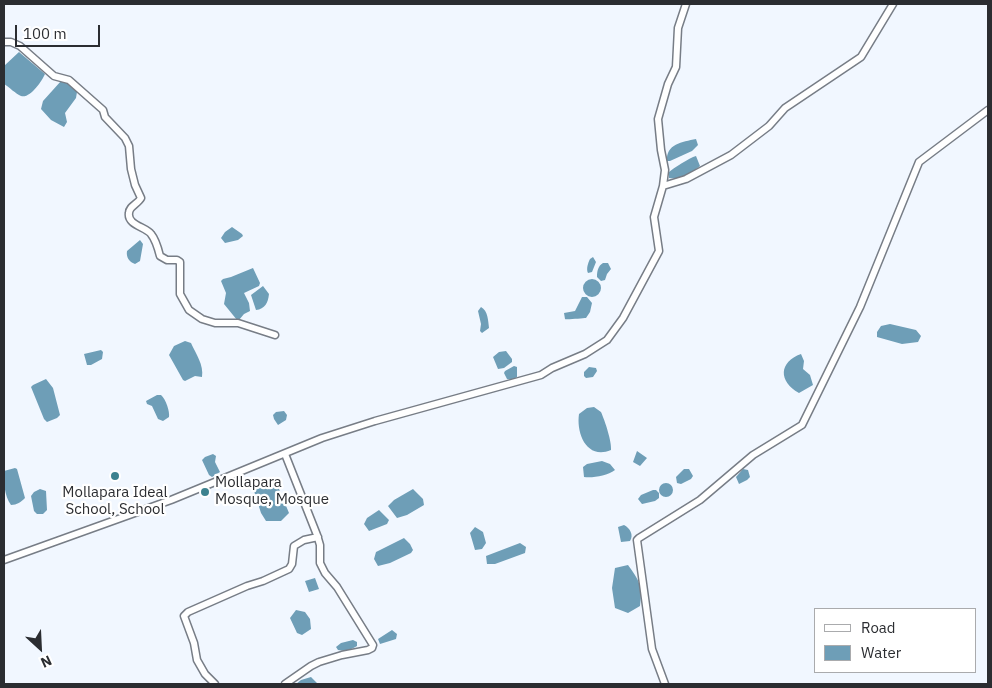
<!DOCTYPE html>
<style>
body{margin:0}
#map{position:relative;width:992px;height:688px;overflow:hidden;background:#f1f7ff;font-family:"IBM Plex Sans",sans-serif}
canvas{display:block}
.frame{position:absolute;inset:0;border:5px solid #2b2d31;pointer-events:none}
.legend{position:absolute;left:814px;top:608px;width:162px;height:65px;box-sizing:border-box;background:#fff;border:1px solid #aaabad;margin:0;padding:6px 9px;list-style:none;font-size:15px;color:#2b2d31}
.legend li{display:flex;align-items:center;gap:10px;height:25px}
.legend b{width:25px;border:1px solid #aaabad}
.north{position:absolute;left:15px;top:623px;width:50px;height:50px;-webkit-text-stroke:4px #fff;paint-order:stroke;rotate:155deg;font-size:14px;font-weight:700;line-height:20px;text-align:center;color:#2b2d31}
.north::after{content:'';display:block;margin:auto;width:18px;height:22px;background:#2b2d31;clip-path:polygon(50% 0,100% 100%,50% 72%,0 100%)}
.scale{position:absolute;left:15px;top:25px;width:85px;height:22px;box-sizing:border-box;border:2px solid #2b2d31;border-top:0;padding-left:6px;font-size:15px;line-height:18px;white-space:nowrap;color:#2b2d31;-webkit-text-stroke:4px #fff;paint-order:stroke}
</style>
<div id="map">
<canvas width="992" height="688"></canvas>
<div class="frame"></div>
<ul class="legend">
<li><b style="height:6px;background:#fff"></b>Road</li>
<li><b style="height:14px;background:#6e9eb7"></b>Water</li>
</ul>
<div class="north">N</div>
<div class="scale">100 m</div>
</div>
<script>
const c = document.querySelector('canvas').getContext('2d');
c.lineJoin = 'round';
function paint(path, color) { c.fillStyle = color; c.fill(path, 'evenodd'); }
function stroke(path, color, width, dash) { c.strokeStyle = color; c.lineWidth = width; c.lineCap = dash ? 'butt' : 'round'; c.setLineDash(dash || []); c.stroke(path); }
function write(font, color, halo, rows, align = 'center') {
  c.font = font + ' "IBM Plex Sans",sans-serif'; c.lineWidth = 4.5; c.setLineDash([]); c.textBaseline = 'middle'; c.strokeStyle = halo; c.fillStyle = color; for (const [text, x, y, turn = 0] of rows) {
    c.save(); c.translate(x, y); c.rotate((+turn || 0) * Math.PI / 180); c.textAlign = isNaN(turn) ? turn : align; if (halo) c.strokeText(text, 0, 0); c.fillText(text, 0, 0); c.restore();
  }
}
paint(new Path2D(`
 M 19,52 L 45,74 C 42,81 30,99 21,96 C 16,94 9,87 4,84 L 4,66 Z
 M 61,81 L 65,81 L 77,92 L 76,98 L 65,113 L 67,122 L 64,127 L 51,120 L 41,109 L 43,101 Z
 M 696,139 L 698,145 L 692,151 L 670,161 L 667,161 C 666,144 682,142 696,139 Z
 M 696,156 L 700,166 C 692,173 680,180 669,178 L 669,172 C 674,168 689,158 696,156 Z
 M 232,227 L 242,234 L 243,236 L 238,240 L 225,243 L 221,238 L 225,232 Z
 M 140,240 L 143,244 L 140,261 L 135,264 C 129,262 126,257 127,251 Z
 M 593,257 L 596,262 L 592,272 L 588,273 C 586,269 588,263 590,259 Z
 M 603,263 L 608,263 L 611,269 L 607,274 L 605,280 L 601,281 L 597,277 C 597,271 598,266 603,263 Z
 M 253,268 L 260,283 L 259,286 L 244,293 L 249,303 L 250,311 L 244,314 L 239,320 L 237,320 L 224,304 L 226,293 L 221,281 L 223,279 L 231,277 Z
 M583 288a9 9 0 1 1 18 0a9 9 0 1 1-18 0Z
 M 263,286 L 269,294 C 268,303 265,309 256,310 L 251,295 Z
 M 582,297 L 587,297 L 592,303 L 590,312 L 586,318 C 583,318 567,320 565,319 L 564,313 L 575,311 Z
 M 481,307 C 488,311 488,320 489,328 L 482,333 L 480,331 L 481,324 L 478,311 Z
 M 890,324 L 916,330 L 921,336 L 918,342 L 902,344 L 877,337 L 877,332 L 881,326 Z
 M 185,341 L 191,343 C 196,354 204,365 202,377 L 195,376 L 185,381 L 183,380 L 169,355 L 174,346 Z
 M 101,350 L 103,352 L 102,359 L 91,365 L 87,365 L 84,354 Z
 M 506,351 L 512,359 L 512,362 L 504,368 L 498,369 L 493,357 L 499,352 Z
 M 801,354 L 804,361 L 803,369 L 810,375 L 813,385 L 799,393 C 778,381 779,362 801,354 Z
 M 514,366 L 517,367 L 517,377 L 512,380 L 507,379 L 504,373 L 505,371 Z
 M 589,367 L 596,368 L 597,371 L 593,377 L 586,378 L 584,376 L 584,372 Z
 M 46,379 L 53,388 L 60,415 L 57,418 L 47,422 L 44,419 L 31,387 L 33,385 Z
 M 157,395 L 161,395 C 166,399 170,412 169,417 L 163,421 L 158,419 L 152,406 L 147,404 L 146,401 Z
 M 594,407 L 601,412 C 605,421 612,442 611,450 C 587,460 576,434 579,414 L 587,408 Z
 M 284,411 L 287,415 L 286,420 L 278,425 L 274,419 L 273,415 L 276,412 Z
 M 637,451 L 647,458 L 640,466 L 633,462 Z
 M 213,454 L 216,456 L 215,462 L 220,472 L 212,477 L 209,475 L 202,460 L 205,457 Z
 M 602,461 L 610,464 L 615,470 C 607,476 593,478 584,477 L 583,467 L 587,464 Z
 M 15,468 L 17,469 L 25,498 C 21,502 17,505 11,505 C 4,495 4,483 4,471 Z
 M 684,469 L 689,469 L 693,476 L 691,479 L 681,484 L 677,483 L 676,477 Z
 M 743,469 L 748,470 L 750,477 L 747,480 L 739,484 L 736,477 Z
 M 273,480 L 279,489 L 289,513 L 281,521 L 266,521 L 261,513 L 254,491 L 255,488 Z
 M659 490a7 7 0 1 1 14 0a7 7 0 1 1-14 0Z
 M 40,489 L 46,491 L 47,510 L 43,514 L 37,514 L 34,511 L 31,496 L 34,492 Z
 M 413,489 L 423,499 L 424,505 L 407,515 L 397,518 L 388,506 L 394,500 Z
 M 653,490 L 656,490 L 659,493 L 659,498 L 655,501 L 642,504 L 638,499 L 641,495 Z
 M 379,510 L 389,520 L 387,524 L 369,531 L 364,524 L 367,518 Z
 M 624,525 C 630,528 634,535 630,541 L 621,542 L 618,527 Z
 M 475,527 L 483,532 L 486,543 L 482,549 L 475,550 L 470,533 Z
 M 404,538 L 410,544 L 413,550 L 411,553 L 390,563 L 378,566 L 374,559 L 376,552 Z
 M 520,543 L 526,547 L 525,553 L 495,564 L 487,564 L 486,556 Z
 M 628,565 C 639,580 643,586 640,606 L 628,613 L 615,608 L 612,588 L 615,568 Z
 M 315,578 L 319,589 L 309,592 L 305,581 Z
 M 296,610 L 305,612 L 310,619 L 311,629 L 302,635 L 297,633 L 290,618 Z
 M 392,630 L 397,634 L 396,639 L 380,644 L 378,639 Z
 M 353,640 L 357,642 L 357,646 C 350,650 346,652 338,650 L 336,647 L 341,643 Z
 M 311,677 L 318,684 L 296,684 L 301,680 Z`), '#6e9eb7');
const minor = new Path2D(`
 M 4,42 L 11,42 L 20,46 L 54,76 L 69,80 L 103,110 L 105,117 L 125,138 L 129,146 L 131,169 L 135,185 L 141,198 C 138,204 129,206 129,213 C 127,225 146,227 151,234 C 156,240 158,248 160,256 L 167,260 L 177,260 L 180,262 L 180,294 L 189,310 L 202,319 L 215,323 L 238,323 L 275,335
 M 663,186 L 665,170 L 661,150 L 658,119 L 668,84 L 676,67 L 678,28 L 686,4
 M 4,560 L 171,500 L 322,438 L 375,421 L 541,375 L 552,368 L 585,354 L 607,340 L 623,318 L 659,251 L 654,217 L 663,186 L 686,179 L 731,155 L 769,126 L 785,108 L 861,57 L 893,4
 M 215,684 L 205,674 L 197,660 L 194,643 L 184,616 L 188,612 L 247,586 L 263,581 L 289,569 L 292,564 L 294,546 L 304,540 L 318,537
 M 285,684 L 311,666 L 319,662 L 342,655 L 368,650 L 372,648 L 373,645 L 337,587 L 325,573 L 320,563 L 320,545 L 317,535 L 285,454
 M 665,684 L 652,649 L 637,540 L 639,538 L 700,500 L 753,455 L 802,425 L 860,307 L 919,162 L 988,110`);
stroke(minor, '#777d86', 9);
stroke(minor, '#fff', 6);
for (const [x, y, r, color] of [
 [115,476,5,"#3d828f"],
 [205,492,5,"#3d828f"]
]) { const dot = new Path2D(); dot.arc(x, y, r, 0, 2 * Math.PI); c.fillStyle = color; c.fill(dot); stroke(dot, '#fff', 2); }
write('15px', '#2b2d31', '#fff', [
 ["Mollapara",215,483],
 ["Mosque, Mosque",215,500],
 ["Mollapara Ideal",115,493,"center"],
 ["School, School",115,510,"center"]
], 'left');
</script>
